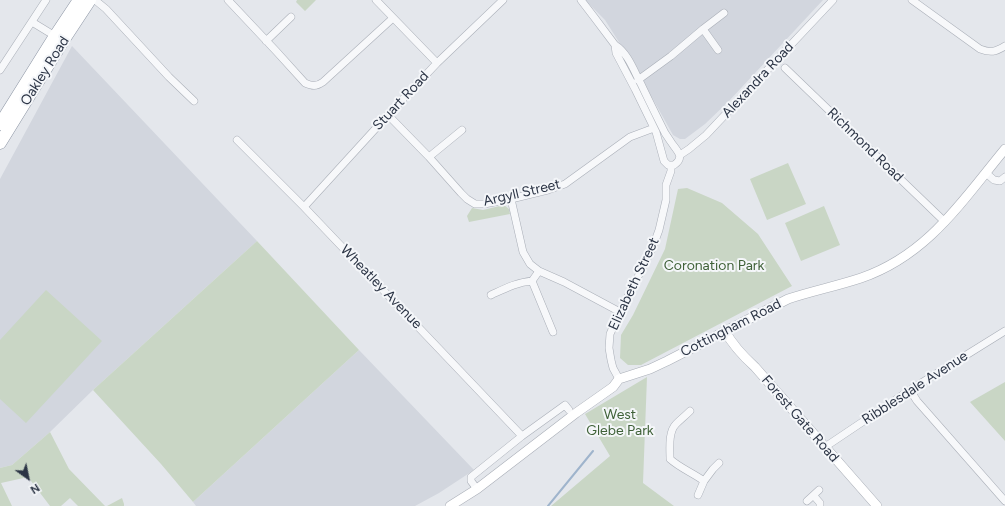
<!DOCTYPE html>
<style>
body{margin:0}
#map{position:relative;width:1005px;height:506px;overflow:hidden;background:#e4e7ec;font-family:Figtree,sans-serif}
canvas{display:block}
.north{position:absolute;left:8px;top:458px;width:40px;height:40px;-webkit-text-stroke:3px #f4f6f9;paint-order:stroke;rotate:147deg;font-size:11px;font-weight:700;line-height:16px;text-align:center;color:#2b3445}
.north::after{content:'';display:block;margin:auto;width:14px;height:18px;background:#2b3445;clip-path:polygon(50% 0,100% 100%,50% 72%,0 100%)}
</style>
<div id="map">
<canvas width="1005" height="506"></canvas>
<div class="north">N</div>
</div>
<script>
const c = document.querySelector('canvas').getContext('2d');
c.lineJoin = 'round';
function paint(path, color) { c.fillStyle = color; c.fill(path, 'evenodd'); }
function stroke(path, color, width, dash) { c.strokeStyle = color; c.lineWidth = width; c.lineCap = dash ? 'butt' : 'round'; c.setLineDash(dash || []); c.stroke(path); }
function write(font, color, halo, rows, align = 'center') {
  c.font = font + ' Figtree,sans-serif'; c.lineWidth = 4; c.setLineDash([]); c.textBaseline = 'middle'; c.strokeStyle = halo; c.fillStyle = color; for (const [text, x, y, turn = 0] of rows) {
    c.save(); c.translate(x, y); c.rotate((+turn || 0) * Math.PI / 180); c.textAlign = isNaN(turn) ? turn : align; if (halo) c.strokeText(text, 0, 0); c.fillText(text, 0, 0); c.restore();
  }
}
paint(new Path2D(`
 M 585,0 L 823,0 L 729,101 L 705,124 L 685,139 L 680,139 L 673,135 L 636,69 L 605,20 Z
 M 72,46 L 257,241 L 93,390 L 50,432 L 12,465 L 0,468 L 0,179 Z
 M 359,350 L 474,470 L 439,493 L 415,506 L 196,506 L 193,502 Z`), '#d2d6de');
paint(new Path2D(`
 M 297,0 L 316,0 L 305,11 L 296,2 Z
 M 788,163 L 806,204 L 767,220 L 750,179 Z
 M 687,188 L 722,203 L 758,234 L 792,286 L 641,365 L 628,365 L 620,358 L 621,335 L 633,315 L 665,249 L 678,189 Z
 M 504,205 L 509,209 L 510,214 L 469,222 L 467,216 L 472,208 L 483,210 Z
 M 824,206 L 840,245 L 801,261 L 785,223 Z
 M 257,241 L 359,350 L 193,502 L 161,464 L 93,390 Z
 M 46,290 L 102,341 L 26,423 L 0,399 L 0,340 Z
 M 647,377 L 643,483 L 674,506 L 551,506 L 610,456 L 585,414 Z
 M 1005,382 L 1005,441 L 970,402 Z
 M 50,432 L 69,469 L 105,506 L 78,506 L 70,498 L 61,506 L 50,506 L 28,477 L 1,483 L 12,506 L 0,506 L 0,468 L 12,465 Z
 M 122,498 L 124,504 L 124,506 L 107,506 Z`), '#c9d6c5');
stroke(new Path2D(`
 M 548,506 L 593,451`), '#9fb4cc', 2);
const street = new Path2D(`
 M 95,0 L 106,9 L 169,77 L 194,101
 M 228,0 L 276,51 L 305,83 C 312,86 316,87 323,82 L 393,18
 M 376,0 L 437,63
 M 581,0 L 594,17 L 615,45 C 628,53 634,71 641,84 C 649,101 657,117 665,133 C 667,136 669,139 671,142 C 676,150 686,157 674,165 L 668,165 L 664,161 L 656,132 L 635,89 L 616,53 L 615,45
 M 912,0 L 980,49 C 991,53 995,52 1005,46
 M 32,22 L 55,36
 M 703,29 L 718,50
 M 266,41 L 291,17
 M 785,68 L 945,222
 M 0,70 L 46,0
 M 638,80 L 671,56 L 703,29 L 724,13
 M 388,115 L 429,157 L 461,193 L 467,199 L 475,204 L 484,204 L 511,199 L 548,190 L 565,184 L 630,137 L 654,128
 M 237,140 L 304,207 L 522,436
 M 680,155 L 689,149 L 706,135 L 833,0
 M 429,157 L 462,130
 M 986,173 L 994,180 L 1000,181 L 1005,177
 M 511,199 L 523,252 L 530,264 L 539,271 L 564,282 L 620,312
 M 304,207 L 388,115 L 437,63 L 503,0
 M 539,271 L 532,281 L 553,332
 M 491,295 C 504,289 517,282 532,281
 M 619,379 L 613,368 L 611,360 L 609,348 L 610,334 L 620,312 L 652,249 L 659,230 L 666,200 L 666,185 L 671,171 L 671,165
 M 910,390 L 917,401 L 1005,501
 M 690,411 C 685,416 680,420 676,424 C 668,432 670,449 670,459 C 680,468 693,473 704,481
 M 825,447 L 910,390 L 1005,331
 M 477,489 L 471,481 L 471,477 L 522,436 L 565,405 L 569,410
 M 698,495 L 704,481 L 713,469 L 719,463
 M 814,496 L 820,503 L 820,506
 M 807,501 L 819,490`);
const secondary = new Path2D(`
 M 725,331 C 732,344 744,357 755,367 L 877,506
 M 450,506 L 477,489 L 576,413 L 613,387 L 619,379 L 650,369 L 667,361 L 788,299 C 812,291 837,286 861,278 C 928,255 962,201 1005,149`);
const highway = new Path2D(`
 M 0,124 L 55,36 L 79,0
 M 0,143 L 63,41 L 90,0`);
stroke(street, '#a9aeb7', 8);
stroke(secondary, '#a9aeb7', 10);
stroke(highway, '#8b94a3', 13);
stroke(street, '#f7f8fa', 7);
stroke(secondary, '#fff', 9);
stroke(highway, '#fff', 12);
write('14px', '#2b3445', '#f4f6f9', [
 ["Oakley Road",45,71,-58],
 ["Alexandra Road",758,80,-47],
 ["Stuart Road",401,101,-47],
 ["Richmond Road",865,145,44],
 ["Argyll Street",522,193,-13],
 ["Elizabeth Street",634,284,-65],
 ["Wheatley Avenue",381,287,46],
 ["Cottingham Road",731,328,-27],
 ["Ribblesdale Avenue",915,388,-33],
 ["Forest Gate Road",800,419,49]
]);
write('14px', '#3f6138', '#f4f6f9', [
 ["Coronation Park",714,266],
 ["West",620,415],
 ["Glebe Park",620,431]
]);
</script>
